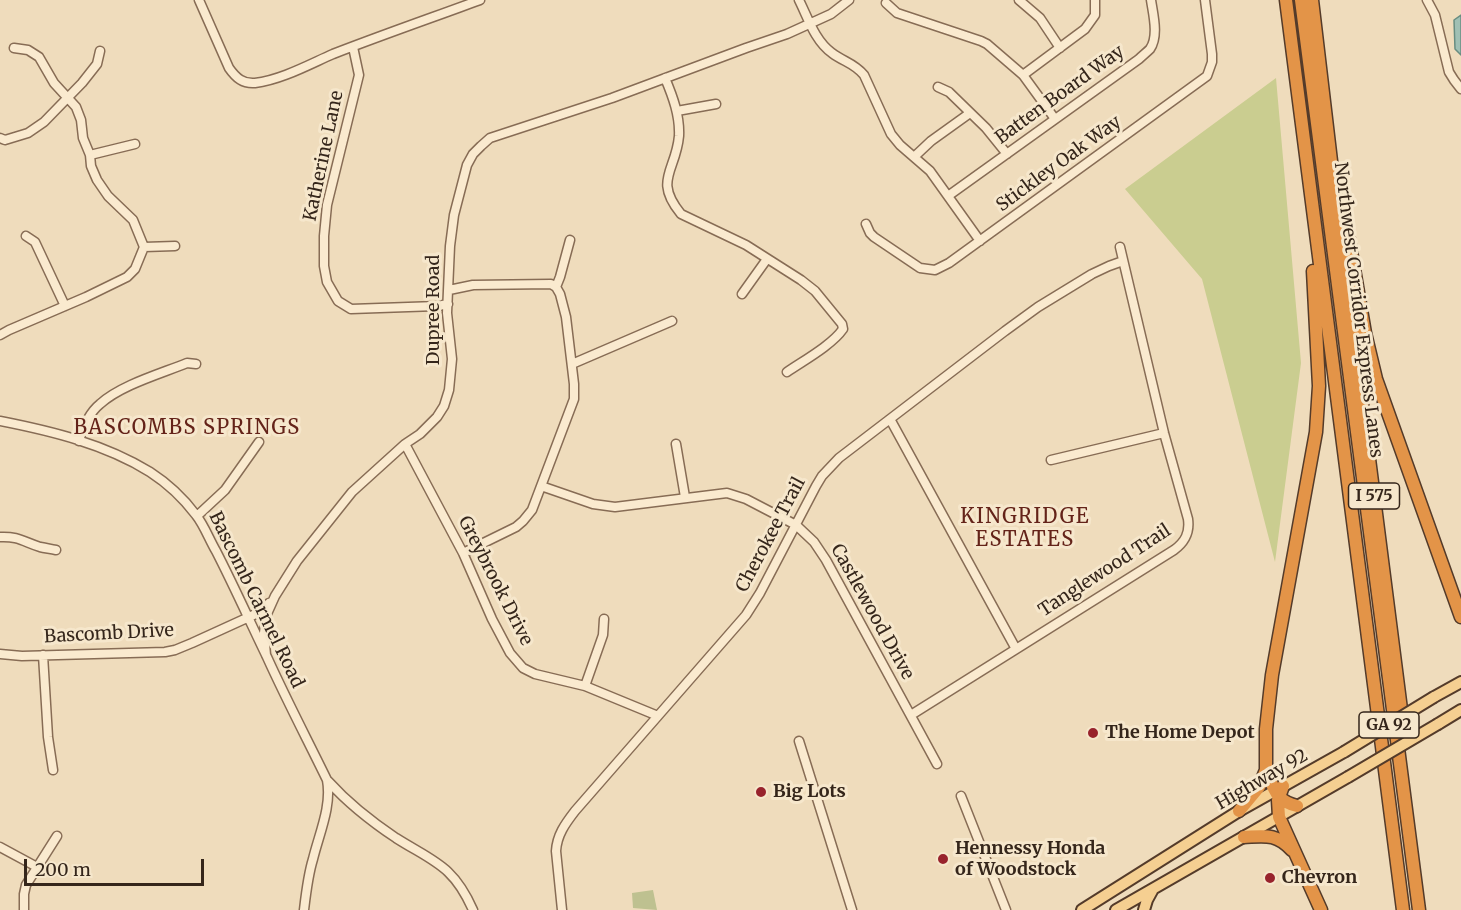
<!DOCTYPE html>
<style>
body{margin:0}
#map{position:relative;width:1461px;height:910px;overflow:hidden;background:#efdcbc;font-family:Merriweather,serif}
canvas{display:block}
.scale{position:absolute;left:24px;top:859px;width:180px;height:27px;box-sizing:border-box;border:3px solid #35261b;border-top:0;padding-left:8px;font-size:18px;line-height:21px;white-space:nowrap;color:#35261b;-webkit-text-stroke:4px #f6e7cc;paint-order:stroke}
</style>
<div id="map">
<canvas width="1461" height="910"></canvas>
<div class="scale">200 m</div>
</div>
<script>
const c = document.querySelector('canvas').getContext('2d');
c.lineJoin = 'round';
function paint(path, color) { c.fillStyle = color; c.fill(path, 'evenodd'); }
function stroke(path, color, width, dash) { c.strokeStyle = color; c.lineWidth = width; c.lineCap = dash ? 'butt' : 'round'; c.setLineDash(dash || []); c.stroke(path); }
function write(font, color, halo, rows, align = 'center') {
  c.font = font + ' Merriweather,serif'; c.lineWidth = 6; c.setLineDash([]); c.textBaseline = 'middle'; c.strokeStyle = halo; c.fillStyle = color; for (const [text, x, y, turn = 0] of rows) {
    c.save(); c.translate(x, y); c.rotate((+turn || 0) * Math.PI / 180); c.textAlign = isNaN(turn) ? turn : align; if (halo) c.strokeText(text, 0, 0); c.fillText(text, 0, 0); c.restore();
  }
}
paint(new Path2D(`
 M 1276,78 L 1301,363 L 1275,562 L 1202,279 L 1125,189 Z`), '#cacd90');
paint(new Path2D(`
 M 653,890 L 657,910 L 633,908 L 632,893 Z`), '#bec190');
const water = new Path2D(`
 M 1461,15 L 1461,55 L 1455,49 L 1454,20 Z`);
paint(water, '#a0c0b4');
stroke(water, '#688d81', 1.5);
const minor = new Path2D(`
 M 199,0 L 229,68 C 236,78 243,84 255,83 C 281,80 310,64 333,54 C 382,35 431,18 480,0
 M 799,0 C 808,18 815,41 832,53 C 844,62 854,63 864,75 L 891,134 L 900,145 L 930,171 L 980,241
 M 1019,0 L 1040,18 L 1060,48
 M 1427,0 L 1435,15 L 1449,72 L 1454,80 L 1461,89
 M 886,3 L 897,13 L 981,41 L 987,44 L 1023,75 L 1055,119
 M 353,47 L 359,75 L 327,205 L 324,236 L 324,266 L 327,282 L 338,301 L 351,309 L 437,306 L 448,304
 M 1023,75 L 1085,29 L 1095,15 L 1095,0
 M 665,78 C 673,97 680,116 679,136 C 676,171 653,180 681,214 L 746,245 L 801,280 L 815,291 L 842,324 L 843,329 C 832,345 803,361 787,372
 M 938,87 L 949,92 L 986,128 L 1007,154
 M 677,111 L 716,104
 M 0,138 L 5,140 L 28,133 L 44,122 L 82,83 L 97,64 L 100,51
 M 90,155 L 135,144
 M 914,157 L 931,141 L 970,113
 M 948,196 L 1139,59 C 1142,56 1147,52 1150,49 C 1159,36 1153,14 1151,0
 M 866,224 L 870,233 L 874,237 L 920,268 L 935,270 L 949,263 L 1207,76 L 1212,62 L 1212,54 L 1205,0
 M 26,236 L 35,242 L 65,306
 M 144,247 L 175,246
 M 556,287 L 560,277 L 570,240
 M 449,290 L 473,285 L 551,284 L 556,287 L 560,294 L 566,317 L 574,384 L 574,399 L 532,510 L 523,521 L 516,527 L 463,553
 M 742,294 L 767,259
 M 0,335 L 9,330 L 86,297 L 127,277 L 135,269 L 144,247 L 133,220 L 108,196 L 97,180 L 91,166 L 90,155 L 83,138 L 81,120 L 76,107 L 54,83 L 39,57 L 28,50 L 14,48
 M 572,364 L 672,321
 M 890,419 L 1016,649
 M 0,421 C 51,431 105,444 150,472 C 167,483 184,499 196,515 C 204,525 209,539 216,551 C 234,586 250,622 267,657 C 286,699 307,739 327,780 C 332,806 319,834 313,859 C 308,875 306,893 304,910
 M 79,441 C 83,427 89,413 100,404 C 121,385 160,374 187,363 L 196,364
 M 405,444 L 463,553 L 492,619 L 510,653 L 523,668 L 535,674 L 585,686 L 658,716
 M 676,444 L 685,497
 M 1051,460 L 1164,433
 M 541,486 L 593,504 L 615,507 L 727,493 L 746,499 L 796,525 L 814,542 L 826,560 L 937,764
 M 197,516 L 225,490 L 259,442
 M 0,537 C 18,536 24,542 40,547 C 45,548 51,549 56,550
 M 0,654 L 22,656 L 165,652 L 175,650 L 192,643 L 249,617 L 260,612 L 269,603
 M 43,655 L 48,737 L 53,770
 M 266,655 L 264,633 L 266,616 L 275,596 L 297,561 L 352,492 L 405,444 L 420,434 L 437,417 L 444,406 L 449,390 L 452,359 L 447,313 L 450,246 L 454,215 L 467,165 L 473,154 L 481,146 L 490,138 L 612,98 L 746,48 L 787,34 L 831,14 L 849,0
 M 585,686 L 603,635 L 604,619
 M 911,715 L 1174,550 C 1185,542 1190,533 1188,519 L 1164,433 L 1120,247
 M 799,741 L 852,910
 M 328,781 C 347,802 372,822 396,838 C 434,862 453,865 473,910
 M 961,796 L 1006,910
 M 0,847 L 37,867
 M 24,910 L 24,894 L 26,885 L 57,836
 M 562,910 L 556,851 C 557,835 565,824 575,811 L 746,615 L 760,593 L 816,486 L 822,476 L 839,458 L 1005,331 L 1038,307 L 1092,274 L 1109,266 L 1123,261`);
const major = new Path2D(`
 M 1434,697 L 1461,682
 M 1438,724 L 1461,710
 M 1082,910 L 1239,811 L 1344,752
 M 1116,910 L 1348,777
 M 1144,910 L 1147,900 L 1153,889`);
const highway = new Path2D(`
 M 1286,0 L 1403,910
 M 1301,0 L 1419,910
 M 1312,0 L 1331,161 L 1403,725
 M 1348,234 L 1365,333 L 1376,379 L 1461,617
 M 1266,770 C 1274,788 1275,801 1297,806
 M 1283,786 L 1278,800 L 1279,817 L 1321,910
 M 1239,811 L 1259,787 L 1266,770 L 1266,729 L 1272,675 L 1316,432 L 1319,386 L 1313,271
 M 1244,837 C 1265,836 1276,833 1292,850`);
stroke(minor, '#876c55', 11);
stroke(major, '#543b2a', 14);
stroke(highway, '#543b2a', 15);
stroke(minor, '#faeacf', 8);
stroke(major, '#f5cf91', 10);
stroke(highway, '#e39448', 12);
const majorBridge = new Path2D(`
 M 1344,752 L 1434,697
 M 1348,777 L 1438,724`);
stroke(majorBridge, '#543b2a', 14, []);
stroke(majorBridge, '#f5cf91', 10);
for (const [x, y, r, color] of [
 [1093,733,6,"#98232c"],
 [761,792,6,"#98232c"],
 [943,859,6,"#98232c"],
 [1270,878,6,"#98232c"]
]) { const dot = new Path2D(); dot.arc(x, y, r, 0, 2 * Math.PI); c.fillStyle = color; c.fill(dot); stroke(dot, '#f6e7cc', 2); }
for (const [x, y, w] of [
 [1374,496,51],
 [1389,725,60]
]) { const box = new Path2D(); box.roundRect(x - w / 2, y - 13, w, 26, 4.5); c.fillStyle = '#f6e7cc'; c.fill(box); stroke(box, '#35261b', 1.5); }
write('bold 16px', '#35261b', null, [
 ["I 575",1374,496],
 ["GA 92",1389,725]
]);
write('18px', '#35261b', '#f6e7cc', [
 ["Batten Board Way",1060,95,-36],
 ["Katherine Lane",324,156,-78],
 ["Stickley Oak Way",1059,164,-36],
 ["Dupree Road",434,310,-90],
 ["Northwest Corridor Express Lanes",1358,310,83],
 ["Cherokee Trail",771,535,-62],
 ["Tanglewood Trail",1105,571,-33],
 ["Greybrook Drive",495,581,63],
 ["Bascomb Carmel Road",256,600,64],
 ["Castlewood Drive",872,612,61],
 ["Bascomb Drive",109,634,-3],
 ["Highway 92",1262,780,-30]
]);
write('bold 18px', '#35261b', '#f6e7cc', [
 ["The Home Depot",1105,733],
 ["Big Lots",773,792],
 ["Hennessy Honda",955,849],
 ["of Woodstock",955,870],
 ["Chevron",1282,878]
], 'left');
c.letterSpacing = '1.5px';
write('20px', '#642319', '#f6e7cc', [
 ["BASCOMBS SPRINGS",187,428],
 ["KINGRIDGE",1025,517],
 ["ESTATES",1025,540]
]);
c.letterSpacing = '0px';
</script>
